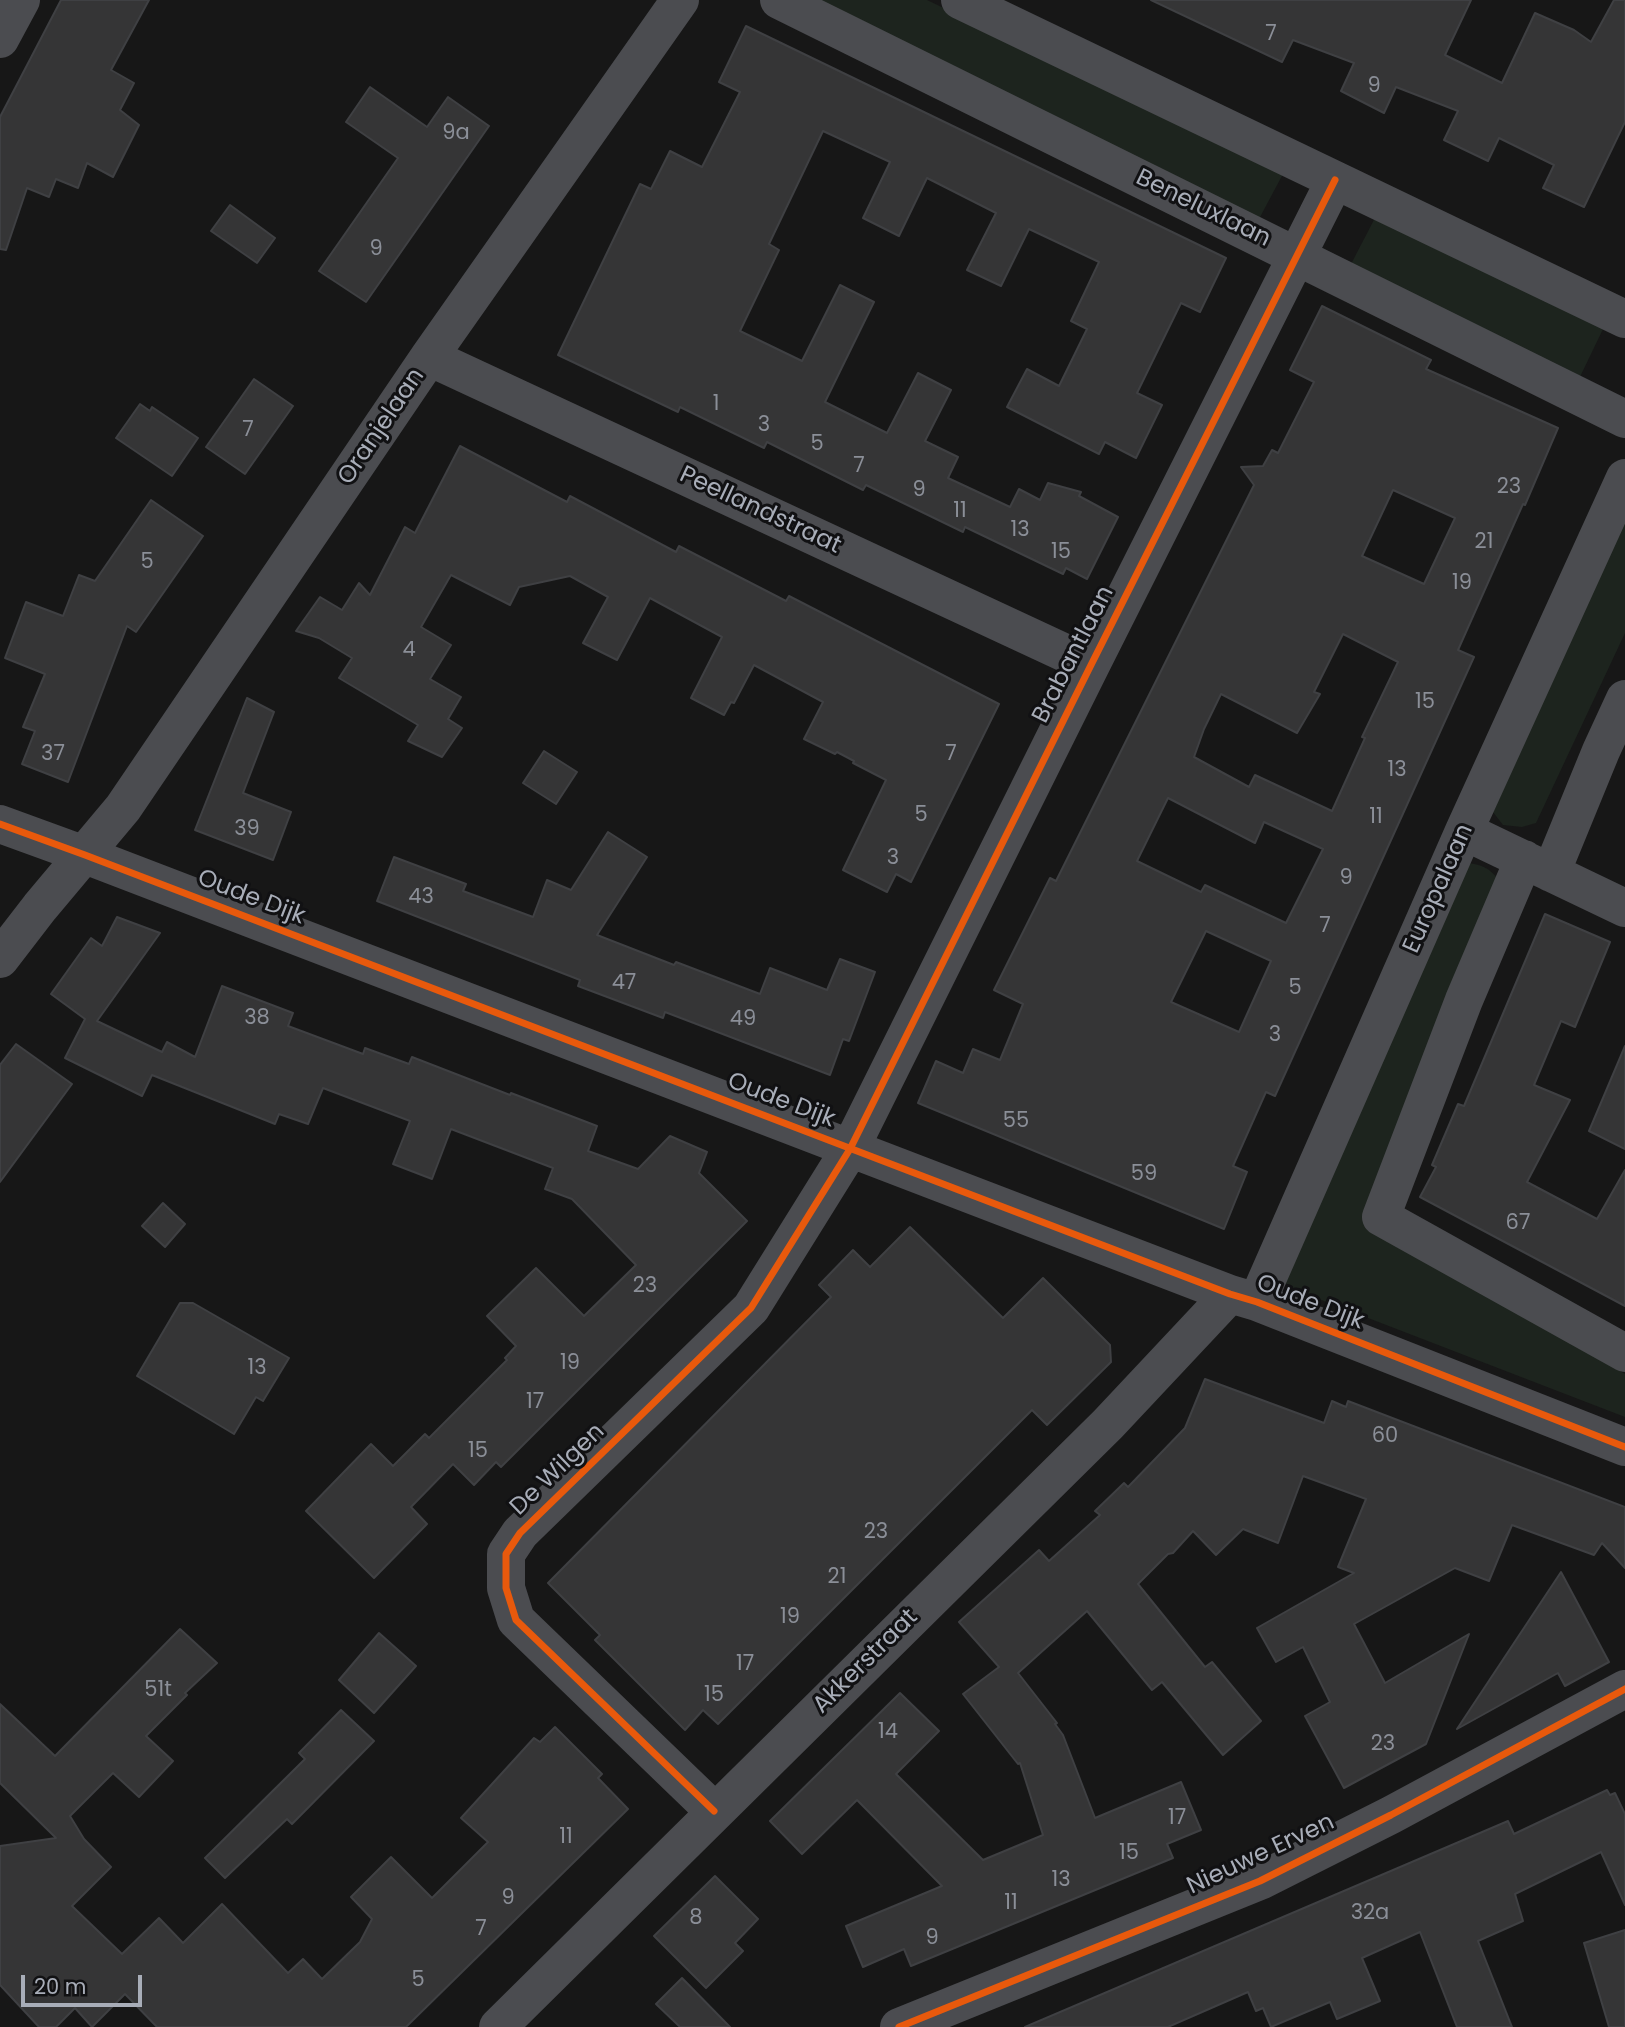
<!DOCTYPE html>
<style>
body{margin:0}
#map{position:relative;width:1625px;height:2027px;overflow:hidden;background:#171717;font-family:Poppins,sans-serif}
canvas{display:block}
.scale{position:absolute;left:21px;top:1975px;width:121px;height:32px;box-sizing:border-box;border:4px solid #a8adb8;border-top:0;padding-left:9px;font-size:21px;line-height:24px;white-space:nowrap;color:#a8adb8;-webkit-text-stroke:5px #111113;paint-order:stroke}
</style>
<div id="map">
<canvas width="1625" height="2027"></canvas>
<div class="scale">20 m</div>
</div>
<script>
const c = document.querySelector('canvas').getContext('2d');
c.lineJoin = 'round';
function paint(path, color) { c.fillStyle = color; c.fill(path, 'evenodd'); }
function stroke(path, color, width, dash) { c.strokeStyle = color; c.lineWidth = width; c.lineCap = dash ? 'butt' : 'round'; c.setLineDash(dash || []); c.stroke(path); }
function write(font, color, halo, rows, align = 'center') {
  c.font = font + ' Poppins,sans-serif'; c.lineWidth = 6; c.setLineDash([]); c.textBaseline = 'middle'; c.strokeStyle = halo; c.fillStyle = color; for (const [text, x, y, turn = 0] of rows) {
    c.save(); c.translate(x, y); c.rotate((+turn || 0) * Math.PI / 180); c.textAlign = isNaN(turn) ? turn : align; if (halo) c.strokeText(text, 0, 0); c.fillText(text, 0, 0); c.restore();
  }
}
paint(new Path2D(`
 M 797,0 L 927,0 L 1284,172 L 1259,219 Z
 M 1376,216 L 1604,327 L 1578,381 L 1350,266 Z
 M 1625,519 L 1625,633 L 1536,823 L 1522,827 L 1503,825 L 1493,812 Z
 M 1466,863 C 1482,864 1489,868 1499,880 L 1371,1217 L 1516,1311 L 1625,1374 L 1625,1417 L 1298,1291 L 1283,1282 Z`), '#1d241e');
const building = new Path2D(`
 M 61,0 L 149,0 L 111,70 L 134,83 L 120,110 L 139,125 L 113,177 L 87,163 L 78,188 L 56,179 L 49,197 L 27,188 L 6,250 L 0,249 L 0,117 Z
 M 1151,0 L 1471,0 L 1445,55 L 1502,83 L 1535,13 L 1574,30 L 1591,42 L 1614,0 L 1625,0 L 1625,122 L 1584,207 L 1543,188 L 1554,165 L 1499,138 L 1488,161 L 1444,140 L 1458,111 L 1396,87 L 1384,113 L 1341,91 L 1354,63 L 1293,40 L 1282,62 Z
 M 746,26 L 1226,258 L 1200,312 L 1181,303 L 1137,393 L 1162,405 L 1136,458 L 1105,442 L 1099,454 L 1007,407 L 1027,369 L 1059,386 L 1087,329 L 1071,321 L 1099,262 L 1029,229 L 1001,286 L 967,270 L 996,213 L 927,178 L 899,236 L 863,218 L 890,162 L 823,131 L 769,244 L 779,250 L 740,331 L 802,361 L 840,285 L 874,302 L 825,402 L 887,433 L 918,373 L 951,390 L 925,441 L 958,457 L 948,478 L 1010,507 L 1019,489 L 1040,500 L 1048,483 L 1081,492 L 1079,496 L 1118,517 L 1087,579 L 1066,568 L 1063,574 L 965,527 L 963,532 L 866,485 L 863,490 L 767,442 L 764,448 L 680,407 L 678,412 L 558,355 L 640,184 L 651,189 L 670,151 L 702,167 L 740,92 L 719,82 Z
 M 370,87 L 427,127 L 448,97 L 489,126 L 366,302 L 319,271 L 398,158 L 346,122 Z
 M 230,205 L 275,238 L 257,263 L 211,231 Z
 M 1322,306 L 1431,360 L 1426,369 L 1558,428 L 1525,505 L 1523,504 L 1458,650 L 1474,657 L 1275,1096 L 1266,1092 L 1233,1166 L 1247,1172 L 1224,1229 L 918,1103 L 936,1061 L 963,1073 L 973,1049 L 1000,1060 L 1023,1004 L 994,990 L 1050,878 L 1056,881 L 1254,485 L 1241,467 L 1263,466 L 1272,450 L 1278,453 L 1314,382 L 1290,370 ZM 1393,490 L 1455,518 L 1424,584 L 1362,556 ZM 1343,634 L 1398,662 L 1362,737 L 1365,738 L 1332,811 L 1255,775 L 1249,787 L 1194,757 L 1204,729 L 1221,694 L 1297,733 L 1320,694 L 1314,692 ZM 1168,798 L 1255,843 L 1264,822 L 1323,849 L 1286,923 L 1205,885 L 1201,892 L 1137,861 ZM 1206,931 L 1271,961 L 1239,1032 L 1171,1002 Z
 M 254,379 L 293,406 L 245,474 L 206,447 Z
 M 140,404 L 150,411 L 152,407 L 198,438 L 172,476 L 116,438 Z
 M 460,446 L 567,502 L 570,496 L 676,552 L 679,546 L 786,601 L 789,596 L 999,704 L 911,882 L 896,874 L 887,892 L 843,870 L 886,780 L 853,763 L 854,761 L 837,752 L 835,754 L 804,739 L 823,702 L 754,665 L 734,703 L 731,702 L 724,715 L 691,698 L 722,637 L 650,598 L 617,660 L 583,643 L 608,597 L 570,576 L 519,587 L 510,605 L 451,575 L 421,627 L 451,645 L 430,679 L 461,697 L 448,719 L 462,728 L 442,757 L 408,741 L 418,725 L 339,678 L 352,658 L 319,638 L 296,631 L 320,597 L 342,610 L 359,583 L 370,595 L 405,527 L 415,533 Z
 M 151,500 L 203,536 L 136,632 L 127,626 L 68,782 L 22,764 L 35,731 L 23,727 L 45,674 L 5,658 L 26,602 L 63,616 L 79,575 L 95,581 Z
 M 247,698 L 274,712 L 243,793 L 291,812 L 273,860 L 195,830 Z
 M 544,751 L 577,772 L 556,804 L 523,783 Z
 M 608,832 L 647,857 L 597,935 L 674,965 L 676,962 L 760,994 L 770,968 L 827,990 L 840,959 L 875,972 L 849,1041 L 843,1039 L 830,1075 L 665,1012 L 663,1018 L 578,986 L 580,980 L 377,901 L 394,857 L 466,884 L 463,891 L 533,917 L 547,880 L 571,890 Z
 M 1545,914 L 1610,942 L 1575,1027 L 1561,1021 L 1534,1085 L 1570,1100 L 1527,1182 L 1597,1219 L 1625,1170 L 1625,1306 L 1420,1197 L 1436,1167 L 1432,1165 L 1458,1104 L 1464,1106 Z
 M 117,917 L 160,933 L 97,1021 L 162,1052 L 167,1042 L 195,1057 L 222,986 L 293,1013 L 288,1026 L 363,1054 L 365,1048 L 409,1064 L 412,1057 L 510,1095 L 511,1093 L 597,1126 L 588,1151 L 638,1169 L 670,1136 L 707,1152 L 699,1173 L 747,1221 L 501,1467 L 496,1462 L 474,1485 L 453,1464 L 411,1507 L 427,1524 L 374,1578 L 306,1511 L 371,1444 L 393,1466 L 425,1434 L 429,1438 L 507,1360 L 505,1358 L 516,1346 L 487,1316 L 536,1268 L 584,1316 L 636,1265 L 572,1199 L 545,1189 L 553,1168 L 451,1129 L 432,1179 L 393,1164 L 410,1121 L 323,1088 L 308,1124 L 279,1114 L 275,1124 L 152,1075 L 142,1096 L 65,1058 L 85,1019 L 51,994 L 91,938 L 102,946 Z
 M 16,1044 L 72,1084 L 0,1182 L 0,1065 Z
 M 1625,1046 L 1625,1149 L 1589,1131 Z
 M 163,1203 L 185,1224 L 165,1247 L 142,1226 Z
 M 910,1227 L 1003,1318 L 1043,1278 L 1110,1345 L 1111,1362 L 1047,1425 L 1032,1410 L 718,1724 L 703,1710 L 685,1730 L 595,1640 L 600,1635 L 548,1583 L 831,1297 L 819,1285 L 853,1250 L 870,1267 Z
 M 180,1303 L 193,1303 L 289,1358 L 263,1401 L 256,1397 L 234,1434 L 137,1376 Z
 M 1205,1379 L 1324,1423 L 1332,1401 L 1346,1407 L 1348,1401 L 1625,1507 L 1625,1568 L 1602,1543 L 1594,1555 L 1512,1525 L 1489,1581 L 1455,1568 L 1354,1624 L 1385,1683 L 1469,1634 L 1426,1744 L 1344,1788 L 1305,1716 L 1330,1702 L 1303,1647 L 1276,1662 L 1257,1628 L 1354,1573 L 1338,1567 L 1366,1499 L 1303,1476 L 1278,1543 L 1243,1529 L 1216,1555 L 1193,1531 L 1173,1553 L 1168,1554 L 1138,1584 L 1205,1667 L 1212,1662 L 1261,1721 L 1223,1755 L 1162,1682 L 1152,1690 L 1087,1611 L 1018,1673 L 1057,1723 L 1055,1724 L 1063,1735 L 1095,1818 L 1181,1782 L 1201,1830 L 1167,1844 L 1173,1858 L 911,1966 L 904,1949 L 863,1967 L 846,1926 L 942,1886 L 857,1800 L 802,1854 L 770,1821 L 900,1693 L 939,1731 L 896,1774 L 983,1860 L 1043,1835 L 1020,1763 L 1018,1764 L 963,1694 L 999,1667 L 959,1622 L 1039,1550 L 1049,1561 L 1100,1515 L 1095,1511 L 1124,1483 L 1128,1487 L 1185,1428 Z
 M 1561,1572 L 1609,1662 L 1565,1686 L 1558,1673 L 1457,1729 Z
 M 180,1629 L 217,1663 L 185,1693 L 187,1695 L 146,1736 L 173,1761 L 139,1797 L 113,1773 L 70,1816 L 84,1839 L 111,1867 L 72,1906 L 122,1954 L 159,1918 L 183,1943 L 222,1904 L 288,1973 L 303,1959 L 322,1979 L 360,1942 L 372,1919 L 351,1897 L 391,1857 L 432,1898 L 488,1842 L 461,1818 L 534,1738 L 540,1742 L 555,1727 L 602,1774 L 598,1778 L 628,1809 L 406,2027 L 157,2027 L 125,1994 L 92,2027 L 75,2008 L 56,2027 L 39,2027 L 0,1985 L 0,1846 L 56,1838 L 0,1783 L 0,1704 L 55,1756 Z
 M 379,1633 L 416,1666 L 374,1713 L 339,1680 Z
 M 341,1710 L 374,1741 L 292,1824 L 287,1819 L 225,1878 L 205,1858 L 305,1759 L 299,1753 Z
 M 1607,1790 L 1610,1795 L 1615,1793 L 1625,1814 L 1625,1905 L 1601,1852 L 1515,1894 L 1523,1921 L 1478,1941 L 1512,2027 L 1457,2027 L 1420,1932 L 1362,1958 L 1380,2001 L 1337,2019 L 1330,2002 L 1271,2027 L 1263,2008 L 1256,2011 L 1248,1992 L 1168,2027 L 1025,2027 L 1508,1821 L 1514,1834 Z
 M 715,1876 L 758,1919 L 735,1943 L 743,1951 L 706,1988 L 654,1936 Z
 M 1625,1930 L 1625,2027 L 1609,2027 L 1584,1943 Z
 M 682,1978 L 730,2027 L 680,2027 L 656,2004 Z`);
paint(building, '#353536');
stroke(building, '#3f4043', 2);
stroke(new Path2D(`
 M 779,0 L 1625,419
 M 960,0 L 1625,319
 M 0,39 L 21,0
 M 429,357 L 1091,665
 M 0,824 L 85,855 L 1230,1294 L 1257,1302 L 1625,1447
 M 1464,831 L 1625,908
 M 1524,859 L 1464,1000 L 1381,1217 L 1625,1353
 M 1551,873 L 1601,751 L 1625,699
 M 0,959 L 40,907 L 123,808 L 429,357 L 680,0
 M 1257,1302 L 1464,831 L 1625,478
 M 714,1811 L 516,1620 L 506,1588 L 506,1554 L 520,1533 L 751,1308 L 850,1149 L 1091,665 L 1335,180
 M 498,2027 L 1108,1424 L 1230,1294
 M 899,2027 L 1260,1881 L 1391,1815 L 1625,1689`), '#4b4c50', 38);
stroke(new Path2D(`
 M 0,824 L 85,855 L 1230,1294 L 1257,1302 L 1625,1447
 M 714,1811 L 516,1620 L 506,1588 L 506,1554 L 520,1533 L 751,1308 L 850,1149 L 1091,665 L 1335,180
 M 899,2027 L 1260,1881 L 1391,1815 L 1625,1689`), '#e8590c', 7);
write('21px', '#8b8f98', null, [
 ["7",1271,35],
 ["9",1374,87],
 ["9a",456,134],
 ["9",376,250],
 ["1",716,405],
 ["3",764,426],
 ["7",248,431],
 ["5",817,445],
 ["7",859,467],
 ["23",1509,488],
 ["9",919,491],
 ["11",960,512],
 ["13",1020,531],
 ["21",1484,543],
 ["15",1061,553],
 ["5",147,563],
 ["19",1462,584],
 ["4",409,651],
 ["15",1425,703],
 ["37",53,755],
 ["7",951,755],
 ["13",1397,771],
 ["5",921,816],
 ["11",1376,818],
 ["39",247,830],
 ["3",893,859],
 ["9",1346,879],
 ["43",421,898],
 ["7",1325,927],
 ["47",624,984],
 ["5",1295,989],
 ["38",257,1019],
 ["49",743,1020],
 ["3",1275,1036],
 ["55",1016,1122],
 ["59",1144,1175],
 ["67",1518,1224],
 ["23",645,1287],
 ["19",570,1364],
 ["13",257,1369],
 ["17",535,1403],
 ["60",1385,1437],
 ["15",478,1452],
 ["23",876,1533],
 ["21",837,1578],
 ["19",790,1618],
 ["17",745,1665],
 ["51t",158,1691],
 ["15",714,1696],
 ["14",888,1733],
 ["23",1383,1745],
 ["17",1177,1819],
 ["11",566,1838],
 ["15",1129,1854],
 ["13",1061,1881],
 ["9",508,1899],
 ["11",1011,1904],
 ["32a",1370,1914],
 ["8",696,1919],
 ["7",481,1930],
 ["9",932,1939],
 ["5",418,1981]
]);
write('24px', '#a8adb8', '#111113', [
 ["Beneluxlaan",1203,209,26],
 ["Oranjelaan",382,427,-56],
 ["Peellandstraat",760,511,25],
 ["Brabantlaan",1074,655,-63],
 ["Europalaan",1439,889,-66],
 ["Oude Dijk",251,898,21],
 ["Oude Dijk",781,1101,21],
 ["Oude Dijk",1310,1303,21],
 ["De Wilgen",558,1470,-44],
 ["Akkerstraat",866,1662,-45],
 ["Nieuwe Erven",1261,1855,-25]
]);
</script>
